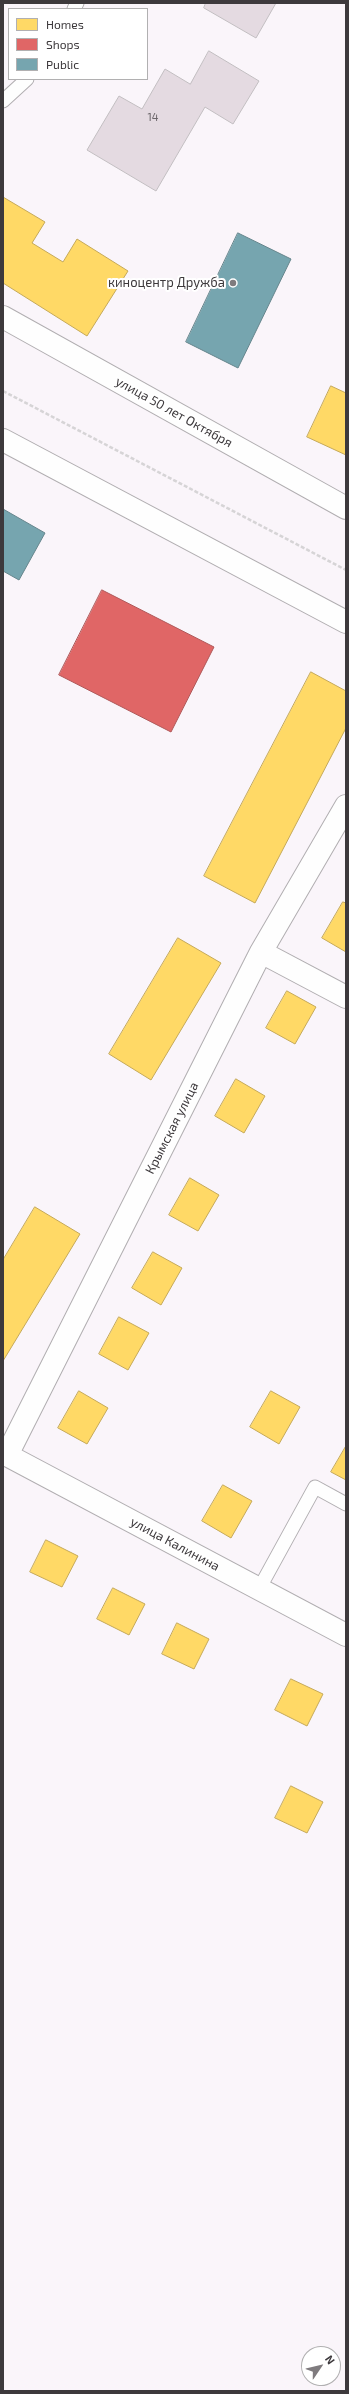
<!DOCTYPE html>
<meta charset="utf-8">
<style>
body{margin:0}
#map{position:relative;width:349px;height:2394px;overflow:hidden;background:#faf5fa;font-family:"Exo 2",sans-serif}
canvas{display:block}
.frame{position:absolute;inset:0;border:4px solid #3d393c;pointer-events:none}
.legend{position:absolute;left:8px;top:8px;width:140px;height:72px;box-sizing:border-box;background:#fff;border:1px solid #b1b0b1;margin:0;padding:5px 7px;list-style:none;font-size:12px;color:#3d393c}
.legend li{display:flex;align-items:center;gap:8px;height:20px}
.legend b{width:20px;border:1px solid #b1b0b1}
.north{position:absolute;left:301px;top:2346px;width:40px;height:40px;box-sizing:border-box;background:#fff;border:1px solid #b1b0b1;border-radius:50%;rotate:55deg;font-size:11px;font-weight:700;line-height:16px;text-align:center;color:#3d393c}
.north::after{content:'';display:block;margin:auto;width:14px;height:18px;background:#7f7b7e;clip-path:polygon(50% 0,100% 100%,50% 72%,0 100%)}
</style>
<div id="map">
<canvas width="349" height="2394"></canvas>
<div class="frame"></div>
<ul class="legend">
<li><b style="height:11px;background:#ffd966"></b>Homes</li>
<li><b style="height:11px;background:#e06666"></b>Shops</li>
<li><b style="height:11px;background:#76a5af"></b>Public</li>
</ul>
<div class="north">N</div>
</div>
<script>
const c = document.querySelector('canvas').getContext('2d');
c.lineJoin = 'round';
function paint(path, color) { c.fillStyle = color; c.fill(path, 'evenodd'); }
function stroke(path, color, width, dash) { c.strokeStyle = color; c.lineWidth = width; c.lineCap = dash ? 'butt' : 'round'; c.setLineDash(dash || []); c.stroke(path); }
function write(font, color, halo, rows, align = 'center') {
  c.font = font + ' "Exo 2",sans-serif'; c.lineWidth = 4; c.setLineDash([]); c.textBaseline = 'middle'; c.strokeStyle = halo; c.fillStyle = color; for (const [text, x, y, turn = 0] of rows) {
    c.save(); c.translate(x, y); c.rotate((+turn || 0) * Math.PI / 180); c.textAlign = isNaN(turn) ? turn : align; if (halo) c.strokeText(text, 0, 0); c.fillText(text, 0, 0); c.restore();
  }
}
const homes = new Path2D(`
 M 3,197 L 45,222 L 32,243 L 63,262 L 77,239 L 128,271 L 87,336 L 3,283 Z
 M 331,386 L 346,393 L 346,455 L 307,437 Z
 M 311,672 L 346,691 L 346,728 L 255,903 L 204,876 Z
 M 343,902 L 346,903 L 346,952 L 322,938 Z
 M 178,938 L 221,963 L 151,1080 L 109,1054 Z
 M 287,991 L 316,1007 L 295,1044 L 266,1028 Z
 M 236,1079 L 265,1096 L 244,1133 L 215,1116 Z
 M 190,1178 L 219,1195 L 198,1231 L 169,1215 Z
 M 35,1207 L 80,1234 L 3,1361 L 3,1260 Z
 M 153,1252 L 182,1268 L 161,1305 L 132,1288 Z
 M 119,1317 L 149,1333 L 128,1370 L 99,1354 Z
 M 79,1391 L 108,1408 L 87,1444 L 58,1428 Z
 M 271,1391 L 300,1407 L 279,1444 L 250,1427 Z
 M 346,1446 L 346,1480 L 331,1472 Z
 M 223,1485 L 252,1501 L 231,1538 L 202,1521 Z
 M 46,1540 L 78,1556 L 62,1587 L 30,1572 Z
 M 113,1588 L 145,1604 L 129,1635 L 97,1619 Z
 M 177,1623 L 209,1639 L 194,1669 L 162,1654 Z
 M 291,1679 L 323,1694 L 307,1726 L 275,1710 Z
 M 291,1786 L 323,1802 L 307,1833 L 275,1818 Z`);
paint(homes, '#ffd966');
stroke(homes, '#c5a959', 1);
const shops = new Path2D(`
 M 102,590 L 214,647 L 171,732 L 59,675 Z`);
paint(shops, '#e06666');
stroke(shops, '#af5859', 1);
const public = new Path2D(`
 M 238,233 L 291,259 L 238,368 L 186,342 Z
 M 3,509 L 45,533 L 19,580 L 3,571 Z`);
paint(public, '#76a5af');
stroke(public, '#65858c', 1);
const building = new Path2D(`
 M 206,3 L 276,3 L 256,38 L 204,8 Z
 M 209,51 L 259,81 L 233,124 L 205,107 L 156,191 L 87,150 L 119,96 L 142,109 L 165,69 L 190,84 Z`);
paint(building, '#e4dae1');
stroke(building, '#c2bec1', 1);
const service = new Path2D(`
 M 74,9 L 77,3
 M 3,101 L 27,79
 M 259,1589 L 315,1487 L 346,1504`);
const minor = new Path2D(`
 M 261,952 L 346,997
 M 3,1453 L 346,1635
 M 7,1455 L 261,952 L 346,806`);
const tertiary = new Path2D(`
 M 3,317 L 346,508
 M 3,440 L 346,622`);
stroke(service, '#b1aeb1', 15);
stroke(minor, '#b1aeb1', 24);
stroke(tertiary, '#b1aeb1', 24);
stroke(new Path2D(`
 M 3,391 L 346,570`), '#d6d4d6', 2.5, [4, 2]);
stroke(service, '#fefefe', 13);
stroke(minor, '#fefefe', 22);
stroke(tertiary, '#fefefe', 22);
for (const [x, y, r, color] of [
 [233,283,4,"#7f7b7e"]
]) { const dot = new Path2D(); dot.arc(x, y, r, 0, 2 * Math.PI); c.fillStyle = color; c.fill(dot); stroke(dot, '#fff', 1.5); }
write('11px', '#6a6569', null, [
 ["14",153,117]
]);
write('13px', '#3d393c', '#fff', [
 ["киноцентр Дружба",225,283]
], 'right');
write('13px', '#3d393c', '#fff', [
 ["улица 50 лет Октября",174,412,29],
 ["Крымская улица",172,1128,-63],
 ["улица Калинина",175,1544,28]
]);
</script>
